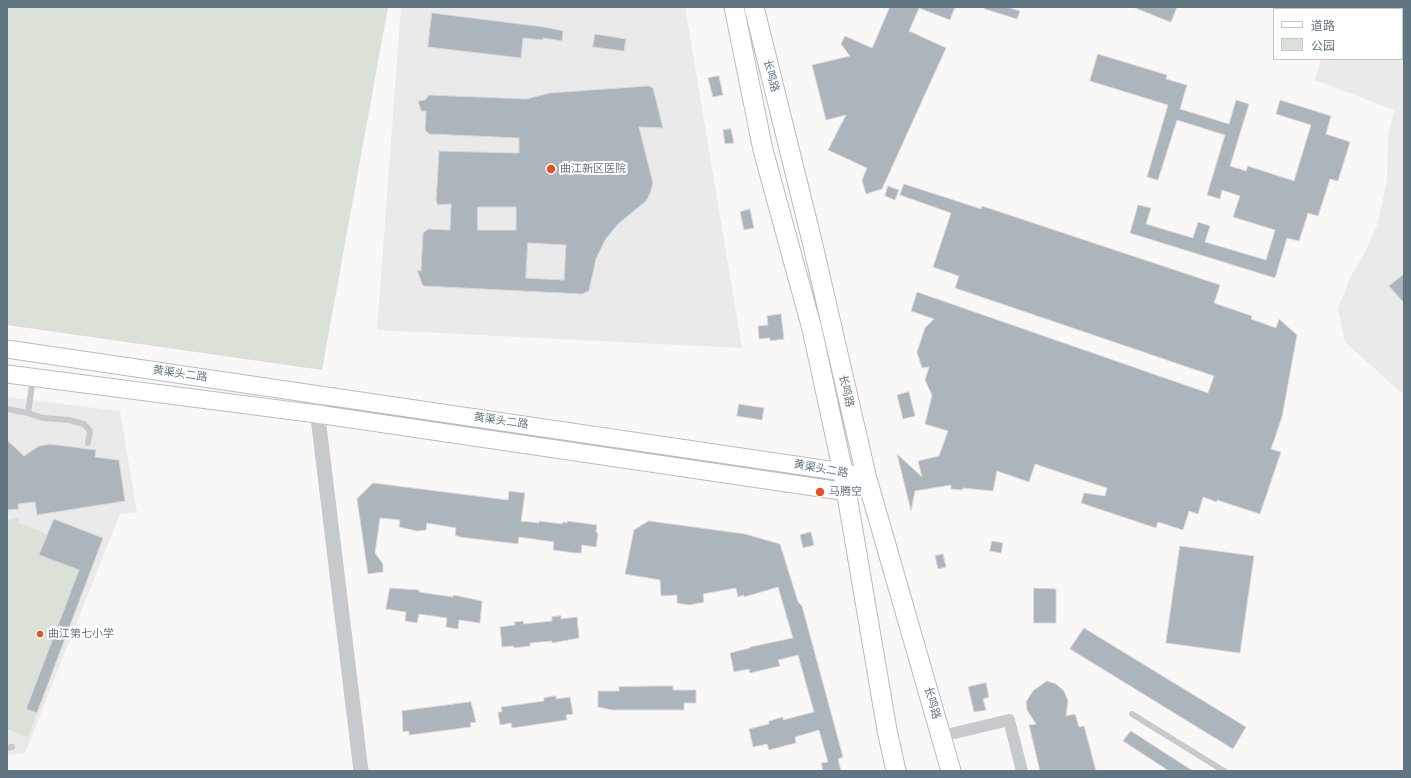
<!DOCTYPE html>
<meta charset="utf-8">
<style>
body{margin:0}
#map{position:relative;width:1411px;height:778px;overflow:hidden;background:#f9f8f6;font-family:Rubik,"Noto Sans SC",sans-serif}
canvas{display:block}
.frame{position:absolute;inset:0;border:8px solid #627582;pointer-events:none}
.legend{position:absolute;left:1273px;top:8px;width:130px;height:52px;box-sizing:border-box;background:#fff;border:1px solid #c0c8cd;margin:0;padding:5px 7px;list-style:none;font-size:12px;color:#627582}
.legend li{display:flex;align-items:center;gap:8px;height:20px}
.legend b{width:20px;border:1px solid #c0c8cd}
</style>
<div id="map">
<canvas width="1411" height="778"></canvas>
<div class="frame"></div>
<ul class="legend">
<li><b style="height:5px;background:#fff"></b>道路</li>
<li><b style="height:11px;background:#dae1d7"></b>公园</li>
</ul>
</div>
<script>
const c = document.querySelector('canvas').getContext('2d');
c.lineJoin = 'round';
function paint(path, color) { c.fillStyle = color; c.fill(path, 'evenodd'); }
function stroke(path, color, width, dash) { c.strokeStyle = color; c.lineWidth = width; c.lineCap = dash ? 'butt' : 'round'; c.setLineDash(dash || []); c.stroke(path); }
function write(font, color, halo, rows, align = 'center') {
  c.font = font + ' Rubik,"Noto Sans SC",sans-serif'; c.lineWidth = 4; c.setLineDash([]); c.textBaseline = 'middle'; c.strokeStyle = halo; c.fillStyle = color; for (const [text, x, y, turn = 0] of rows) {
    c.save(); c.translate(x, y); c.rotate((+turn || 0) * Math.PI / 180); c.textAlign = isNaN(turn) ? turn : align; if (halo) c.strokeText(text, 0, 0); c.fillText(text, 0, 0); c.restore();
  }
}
paint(new Path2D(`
 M 401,7 L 685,7 L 742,348 L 377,330 Z
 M 1288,7 L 1335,7 L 1335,9 L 1287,9 Z
 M 1337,7 L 1404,7 L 1404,395 L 1345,342 L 1338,309 L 1350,278 L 1364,254 L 1377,226 L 1387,182 L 1388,136 L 1394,110 L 1315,80 L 1321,59 L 1402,59 L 1402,9 L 1336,9 Z
 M 7,397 L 120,411 L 137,512 L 120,514 L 25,753 L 7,755 Z`), '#e9eae9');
paint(new Path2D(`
 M 7,7 L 388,7 L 322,370 L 7,325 Z
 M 18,518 L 19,523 L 47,534 L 39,555 L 89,574 L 88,577 L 78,573 L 26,708 L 37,713 L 28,737 L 7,729 L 7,520 Z`), '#dae1d7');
const building = new Path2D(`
 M 890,7 L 955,7 L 950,20 L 919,8 L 909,31 L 946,48 L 882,189 L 866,194 L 862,180 L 867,168 L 828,150 L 846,115 L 826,120 L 812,65 L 850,56 L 841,44 L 845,36 L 872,48 Z
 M 985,7 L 1007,7 L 1020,11 L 1017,19 L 985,9 Z
 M 1133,7 L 1177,7 L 1171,22 Z
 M 432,13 L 544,27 L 563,31 L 562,41 L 543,38 L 543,40 L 523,38 L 521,58 L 428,47 Z
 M 595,34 L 626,39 L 624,51 L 593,47 Z
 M 1098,54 L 1167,75 L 1166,79 L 1187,85 L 1180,109 L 1229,124 L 1236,100 L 1249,104 L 1230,166 L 1246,171 L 1248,166 L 1294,181 L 1311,125 L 1276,114 L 1280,100 L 1331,116 L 1326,134 L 1350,142 L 1338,181 L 1330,179 L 1318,216 L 1308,213 L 1299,241 L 1287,238 L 1275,278 L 1130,233 L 1138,205 L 1151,208 L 1146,224 L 1193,238 L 1198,222 L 1210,226 L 1205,242 L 1266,260 L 1275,230 L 1233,217 L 1240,196 L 1222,190 L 1220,199 L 1207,195 L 1225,135 L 1177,120 L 1158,180 L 1147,177 L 1168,105 L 1090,81 Z
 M 719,76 L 723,95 L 713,97 L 708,78 Z
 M 649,86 L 653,88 L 663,128 L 639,127 L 653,183 L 650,194 L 646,201 L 618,224 L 605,240 L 596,259 L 589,291 L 582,294 L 424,286 L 422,284 L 417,270 L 421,271 L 423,233 L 428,229 L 450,230 L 451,204 L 438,205 L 436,201 L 439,151 L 519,153 L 519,138 L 429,134 L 425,130 L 426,111 L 421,111 L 418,101 L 425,100 L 429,95 L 526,99 L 550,93 ZM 478,207 L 516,207 L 516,230 L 478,230 ZM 528,243 L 566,245 L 564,280 L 526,278 Z
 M 731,129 L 734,143 L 725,144 L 723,130 Z
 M 904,184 L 981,209 L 982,206 L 1220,285 L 1214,303 L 1252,316 L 1251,319 L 1276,328 L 1279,319 L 1297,335 L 1282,417 L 1271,449 L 1281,452 L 1260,514 L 1217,500 L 1217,502 L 1203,497 L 1198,514 L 1189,511 L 1183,530 L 1158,522 L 1156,528 L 1081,503 L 1084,493 L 1105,496 L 1107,488 L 1035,464 L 1029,482 L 997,471 L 993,491 L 963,488 L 962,490 L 951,489 L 951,485 L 915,491 L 911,511 L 897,454 L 922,477 L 918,461 L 939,456 L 948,431 L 925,424 L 932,395 L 925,380 L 929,367 L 922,368 L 917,352 L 925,328 L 934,319 L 911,311 L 917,292 L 1208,393 L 1214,376 L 955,288 L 959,276 L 933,267 L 951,213 L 900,195 Z
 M 888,186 L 899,190 L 895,200 L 885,196 Z
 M 750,209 L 754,228 L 744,230 L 740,212 Z
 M 1404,274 L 1404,303 L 1389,286 Z
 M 781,314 L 784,339 L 770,341 L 770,338 L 759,339 L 758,326 L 768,325 L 767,316 Z
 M 909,392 L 915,416 L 903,419 L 897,395 Z
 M 739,404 L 764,408 L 762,420 L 737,416 Z
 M 7,440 L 24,456 L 39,446 L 50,444 L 96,450 L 95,457 L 119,460 L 125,501 L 37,515 L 35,502 L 18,504 L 19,509 L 7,510 Z
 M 373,483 L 508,500 L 509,491 L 525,493 L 521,521 L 539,523 L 539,521 L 562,524 L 563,522 L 567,523 L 567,521 L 597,525 L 596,531 L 598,534 L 596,547 L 582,545 L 581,553 L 575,553 L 553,550 L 554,542 L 519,537 L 518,544 L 460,537 L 455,535 L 456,528 L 427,523 L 426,530 L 417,531 L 399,527 L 400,520 L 380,518 L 375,553 L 383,564 L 383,572 L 368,574 L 357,499 Z
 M 54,519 L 103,538 L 37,713 L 26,709 L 79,570 L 39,555 Z
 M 649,521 L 745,534 L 780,544 L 798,602 L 802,606 L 843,757 L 838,759 L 841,771 L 823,771 L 821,763 L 828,762 L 819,730 L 795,737 L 796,743 L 788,745 L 769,750 L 767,744 L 753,747 L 749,729 L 769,724 L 769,721 L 783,717 L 783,720 L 814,712 L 798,655 L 778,660 L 780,666 L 750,673 L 749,669 L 734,672 L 730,653 L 750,648 L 750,647 L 793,638 L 778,587 L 744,597 L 744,595 L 738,597 L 736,588 L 703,594 L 704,602 L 689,605 L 677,603 L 677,595 L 661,596 L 660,580 L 625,574 L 634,530 Z
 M 811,532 L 814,545 L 803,548 L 800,535 Z
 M 992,541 L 1003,543 L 1001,553 L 990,551 Z
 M 1180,546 L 1254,556 L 1240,653 L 1166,643 Z
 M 943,554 L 946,567 L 938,569 L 935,556 Z
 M 390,588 L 419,590 L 419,592 L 453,597 L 453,595 L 482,601 L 480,623 L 459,620 L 458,629 L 446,627 L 447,618 L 419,614 L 417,623 L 405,621 L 406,612 L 386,609 Z
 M 1034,588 L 1056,589 L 1056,623 L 1034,623 Z
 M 561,616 L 561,619 L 577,617 L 579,638 L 552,643 L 552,641 L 530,643 L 530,646 L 514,648 L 513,646 L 502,647 L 500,627 L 515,625 L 514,622 L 523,621 L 524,624 L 552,621 L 552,617 Z
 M 1084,628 L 1246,727 L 1233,749 L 1070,649 Z
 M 1047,681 L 1056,684 L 1064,691 L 1068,701 L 1066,716 L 1075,714 L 1079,727 L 1084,726 L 1096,771 L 1040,771 L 1029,725 L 1036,724 L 1027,710 L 1026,702 L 1033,691 Z
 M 986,683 L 989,697 L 983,699 L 986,710 L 974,712 L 968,687 Z
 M 654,686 L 673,686 L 673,690 L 696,690 L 696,703 L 684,703 L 684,710 L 612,710 L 598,707 L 598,691 L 619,691 L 619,687 Z
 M 556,696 L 556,699 L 570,697 L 573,714 L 566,715 L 567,720 L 512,728 L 511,723 L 500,725 L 498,712 L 502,712 L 501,707 L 544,701 L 544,698 Z
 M 471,702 L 476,722 L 470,723 L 471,727 L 409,735 L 409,731 L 403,732 L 402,711 Z
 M 1131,731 L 1193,771 L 1169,771 L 1123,741 Z`);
paint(building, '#acb5bb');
stroke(building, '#dadad8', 1);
const secondary = new Path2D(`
 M 7,349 L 843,472 L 855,475
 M 7,374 L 317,414 L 848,492 L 867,479`);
const primary = new Path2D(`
 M 734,7 L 763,150 L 812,329 L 843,472 L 887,730 L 896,771
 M 754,7 L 812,241 L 867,479 L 951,771`);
stroke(secondary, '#b8bec2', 19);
stroke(primary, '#b7bcc0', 21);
stroke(new Path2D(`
 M 7,409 L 28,413 L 33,378
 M 28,413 L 43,418 L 69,420 L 84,424 L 90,431 L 88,443
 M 1132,714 L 1224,771
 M 7,748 L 12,747`), '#c6cacd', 6);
stroke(new Path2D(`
 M 942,736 L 1009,720 L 1022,771`), '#c6cacd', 12);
stroke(new Path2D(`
 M 315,393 L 361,771`), '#c6cacd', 15);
stroke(secondary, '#fff', 17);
stroke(primary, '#fff', 19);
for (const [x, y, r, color] of [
 [551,169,5,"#ea4f24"],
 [820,492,5,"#ea4f24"],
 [40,634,4,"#ea4f24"]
]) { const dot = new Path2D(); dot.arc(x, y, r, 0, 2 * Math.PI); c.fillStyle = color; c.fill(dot); stroke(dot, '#fff', 1.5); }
write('11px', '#627582', '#fff', [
 ["长鸣路",771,76,76],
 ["黄渠头二路",180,374,8],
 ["长鸣路",846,391,77],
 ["黄渠头二路",501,421,8],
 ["黄渠头二路",821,469,10],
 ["长鸣路",932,703,74]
]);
write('11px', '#627582', '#fff', [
 ["曲江新区医院",560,169],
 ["马腾空",829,492],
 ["曲江第七小学",48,634]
], 'left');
</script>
